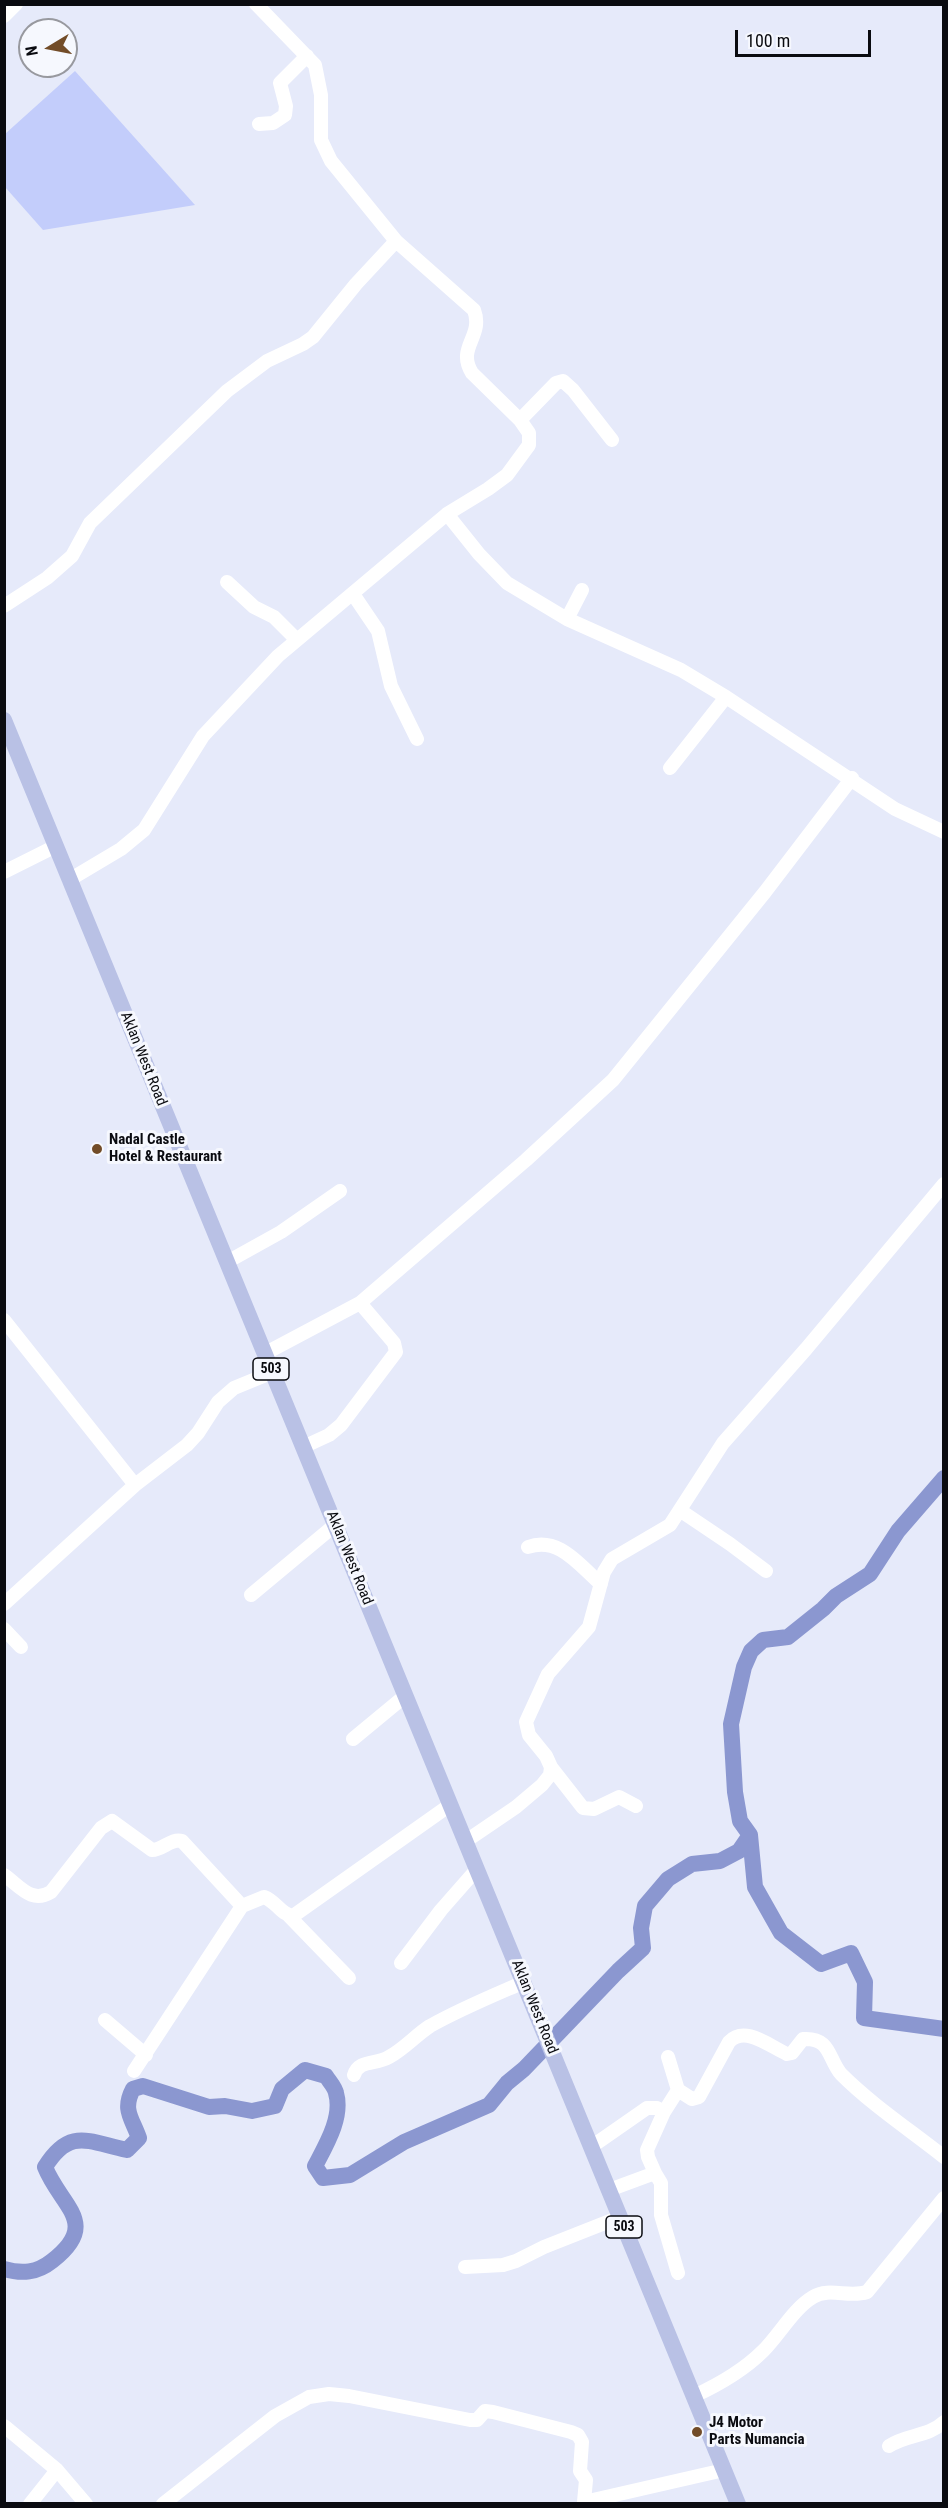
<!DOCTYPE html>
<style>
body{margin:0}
#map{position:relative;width:948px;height:2508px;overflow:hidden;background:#e6eafa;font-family:"Roboto Condensed",sans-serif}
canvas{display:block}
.frame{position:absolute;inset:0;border:6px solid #0a0b10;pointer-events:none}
.north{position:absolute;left:18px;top:18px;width:60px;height:60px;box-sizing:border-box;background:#f6f8fe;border:2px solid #98999f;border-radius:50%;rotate:260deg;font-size:16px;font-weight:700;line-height:24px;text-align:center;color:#0a0b10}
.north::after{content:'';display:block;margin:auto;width:21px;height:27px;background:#724c28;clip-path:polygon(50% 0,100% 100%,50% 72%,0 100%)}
.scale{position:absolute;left:735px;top:30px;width:136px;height:27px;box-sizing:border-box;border:3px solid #0a0b10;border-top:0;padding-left:8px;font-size:18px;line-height:21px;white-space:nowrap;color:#0a0b10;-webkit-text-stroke:4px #f6f8fe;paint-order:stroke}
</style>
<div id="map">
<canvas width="948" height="2508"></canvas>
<div class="frame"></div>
<div class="north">N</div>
<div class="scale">100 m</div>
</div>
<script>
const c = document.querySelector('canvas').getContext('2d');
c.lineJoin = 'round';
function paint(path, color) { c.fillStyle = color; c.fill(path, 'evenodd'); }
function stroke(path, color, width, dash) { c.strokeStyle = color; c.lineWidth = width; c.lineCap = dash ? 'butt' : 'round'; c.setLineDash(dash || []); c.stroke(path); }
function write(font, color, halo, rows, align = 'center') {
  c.font = font + ' "Roboto Condensed",sans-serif'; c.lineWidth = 6; c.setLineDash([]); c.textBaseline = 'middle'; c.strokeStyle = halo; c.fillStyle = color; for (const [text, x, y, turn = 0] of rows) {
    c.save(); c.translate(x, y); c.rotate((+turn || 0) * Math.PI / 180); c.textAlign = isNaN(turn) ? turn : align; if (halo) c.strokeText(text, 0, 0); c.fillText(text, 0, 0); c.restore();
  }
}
paint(new Path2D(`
 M 75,71 L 195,205 L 43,230 L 5,187 L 5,134 Z`), '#c3cdfb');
stroke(new Path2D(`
 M 944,1478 L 898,1531 L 870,1574 L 836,1596 L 823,1609 L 788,1637 L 763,1640 L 751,1651 L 744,1667 L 731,1724 L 735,1792 L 740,1821 L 750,1835 L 755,1887 L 781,1933 L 821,1964 L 851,1953 L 865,1982 L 864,2018 L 944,2029
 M 4,2269 C 22,2274 37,2273 52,2261 C 101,2223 61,2207 45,2167 C 70,2127 88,2142 127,2150 L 139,2138 C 132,2118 122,2110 133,2089 L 143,2086 L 209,2107 L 225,2106 L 252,2111 L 275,2106 L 282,2089 L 305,2070 L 326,2076 C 329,2081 335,2087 336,2093 C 343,2117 326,2145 315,2166 L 323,2178 L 350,2175 L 404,2142 L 489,2105 L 507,2083 L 524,2069 L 618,1971 L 643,1948 L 641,1928 L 645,1906 L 668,1879 L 692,1864 L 720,1861 L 739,1851 L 750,1835`), '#8b97d0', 16);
stroke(new Path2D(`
 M 4,16 L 16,4
 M 259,124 L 273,123 L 285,115 L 286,106 L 280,83 L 307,56
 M 520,420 L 556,383 L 563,381 L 573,390 L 612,440
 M 447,514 L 479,554 L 507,583 L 567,619 L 681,670 L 726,697 L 895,809 L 944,832
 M 227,582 L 254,607 L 274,617 L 297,640
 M 353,594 L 378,631 L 391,686 L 417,739
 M 4,606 L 47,578 L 72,556 L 90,523 L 227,391 L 267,361 L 303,344 L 313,337 L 356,284 L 396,241
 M 567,619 L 582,590
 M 670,768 L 726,697
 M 4,872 L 56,846
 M 69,880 L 121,849 L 144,830 L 203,736 L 278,656 L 447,514 L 488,489 L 507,475 L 529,445 L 529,433 L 520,420 L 472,373 C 456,347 484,337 474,310 L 396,241 L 331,161 L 321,140 L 321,95 L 315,65 L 256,4
 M 227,1262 L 281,1232 L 340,1191
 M 4,1320 L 135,1485
 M 264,1354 L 360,1303 L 526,1160 L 613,1080 L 765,892 L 852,778
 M 303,1447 L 329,1435 L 341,1425 L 396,1352 L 394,1343 L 360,1303
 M 681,1511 L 730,1544 L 766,1571
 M 528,1547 C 559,1536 579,1565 601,1584
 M 251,1595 L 335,1525
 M 4,1604 L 135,1485 L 187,1445 L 198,1433 L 218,1402 L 234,1388 L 273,1372
 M 4,1629 L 21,1647
 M 353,1739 L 405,1696
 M 551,1767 L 583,1808 L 594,1809 L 619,1797 L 636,1806
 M 466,1841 L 516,1807 L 542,1785 L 550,1775 L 551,1767 L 546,1756 L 529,1735 L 526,1722 L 548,1674 L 589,1627 L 604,1572 L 612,1559 L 670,1525 L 723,1443 L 806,1349 L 944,1184
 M 4,1875 C 20,1886 31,1904 51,1892 L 101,1828 L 112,1821 L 152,1850 C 163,1850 171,1838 182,1841 L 242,1906
 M 289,1916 L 349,1978
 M 401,1963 L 441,1910 L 477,1869
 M 105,2020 L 146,2055
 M 668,2057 L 678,2090
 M 134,2071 L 242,1906 L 264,1897 C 276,1901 281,1915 293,1916 L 450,1805
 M 354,2075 C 359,2059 376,2065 389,2057 C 404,2049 416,2035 430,2026 C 460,2009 492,1996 524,1982
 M 591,2147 L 647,2108 L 657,2108 L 664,2112
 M 655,2173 L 648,2157 L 647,2150 L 664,2112 L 678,2090 L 692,2099 L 699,2097 L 729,2042 C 745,2025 769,2046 787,2054 L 792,2053 L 803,2039 C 831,2037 828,2059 841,2074 C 872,2105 910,2130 944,2157
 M 609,2190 L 655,2173 L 661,2183 L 661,2215 L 678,2273
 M 465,2267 L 503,2265 L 516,2261 L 544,2247 L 620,2217
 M 694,2396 C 720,2384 743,2371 763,2351 C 780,2334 793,2309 813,2297 C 829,2287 849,2298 867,2292 L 944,2198
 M 4,2426 L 57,2470 L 86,2504
 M 889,2446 C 907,2434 928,2437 944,2422
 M 30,2504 L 57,2470
 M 163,2504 L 275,2416 L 309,2397 L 329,2394 L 349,2396 L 470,2420 L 477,2420 L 485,2411 L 493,2412 L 571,2432 L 578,2435 L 582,2442 L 580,2471 L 586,2480 L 584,2502 L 724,2470`), '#fff', 14);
stroke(new Path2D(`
 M 4,720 L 738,2504`), '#b9c1e5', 16);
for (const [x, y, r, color] of [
 [97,1149,6,"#724c28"],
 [697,2432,6,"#724c28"]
]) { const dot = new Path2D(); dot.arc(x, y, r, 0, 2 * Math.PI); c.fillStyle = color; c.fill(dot); stroke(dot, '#f6f8fe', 2); }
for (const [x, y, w] of [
 [271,1369,36],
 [624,2227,36]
]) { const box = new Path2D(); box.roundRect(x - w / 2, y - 11, w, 22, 4.5); c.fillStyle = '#f6f8fe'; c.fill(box); stroke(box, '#0a0b10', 1.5); }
write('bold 14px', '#0a0b10', null, [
 ["503",271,1369],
 ["503",624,2227]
]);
write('15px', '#0a0b10', '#f6f8fe', [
 ["Aklan West Road",143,1059,68],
 ["Aklan West Road",349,1558,68],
 ["Aklan West Road",534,2007,68]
]);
write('bold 15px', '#0a0b10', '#f6f8fe', [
 ["Nadal Castle",109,1140],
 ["Hotel & Restaurant",109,1157],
 ["J4 Motor",709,2423],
 ["Parts Numancia",709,2440]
], 'left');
</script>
